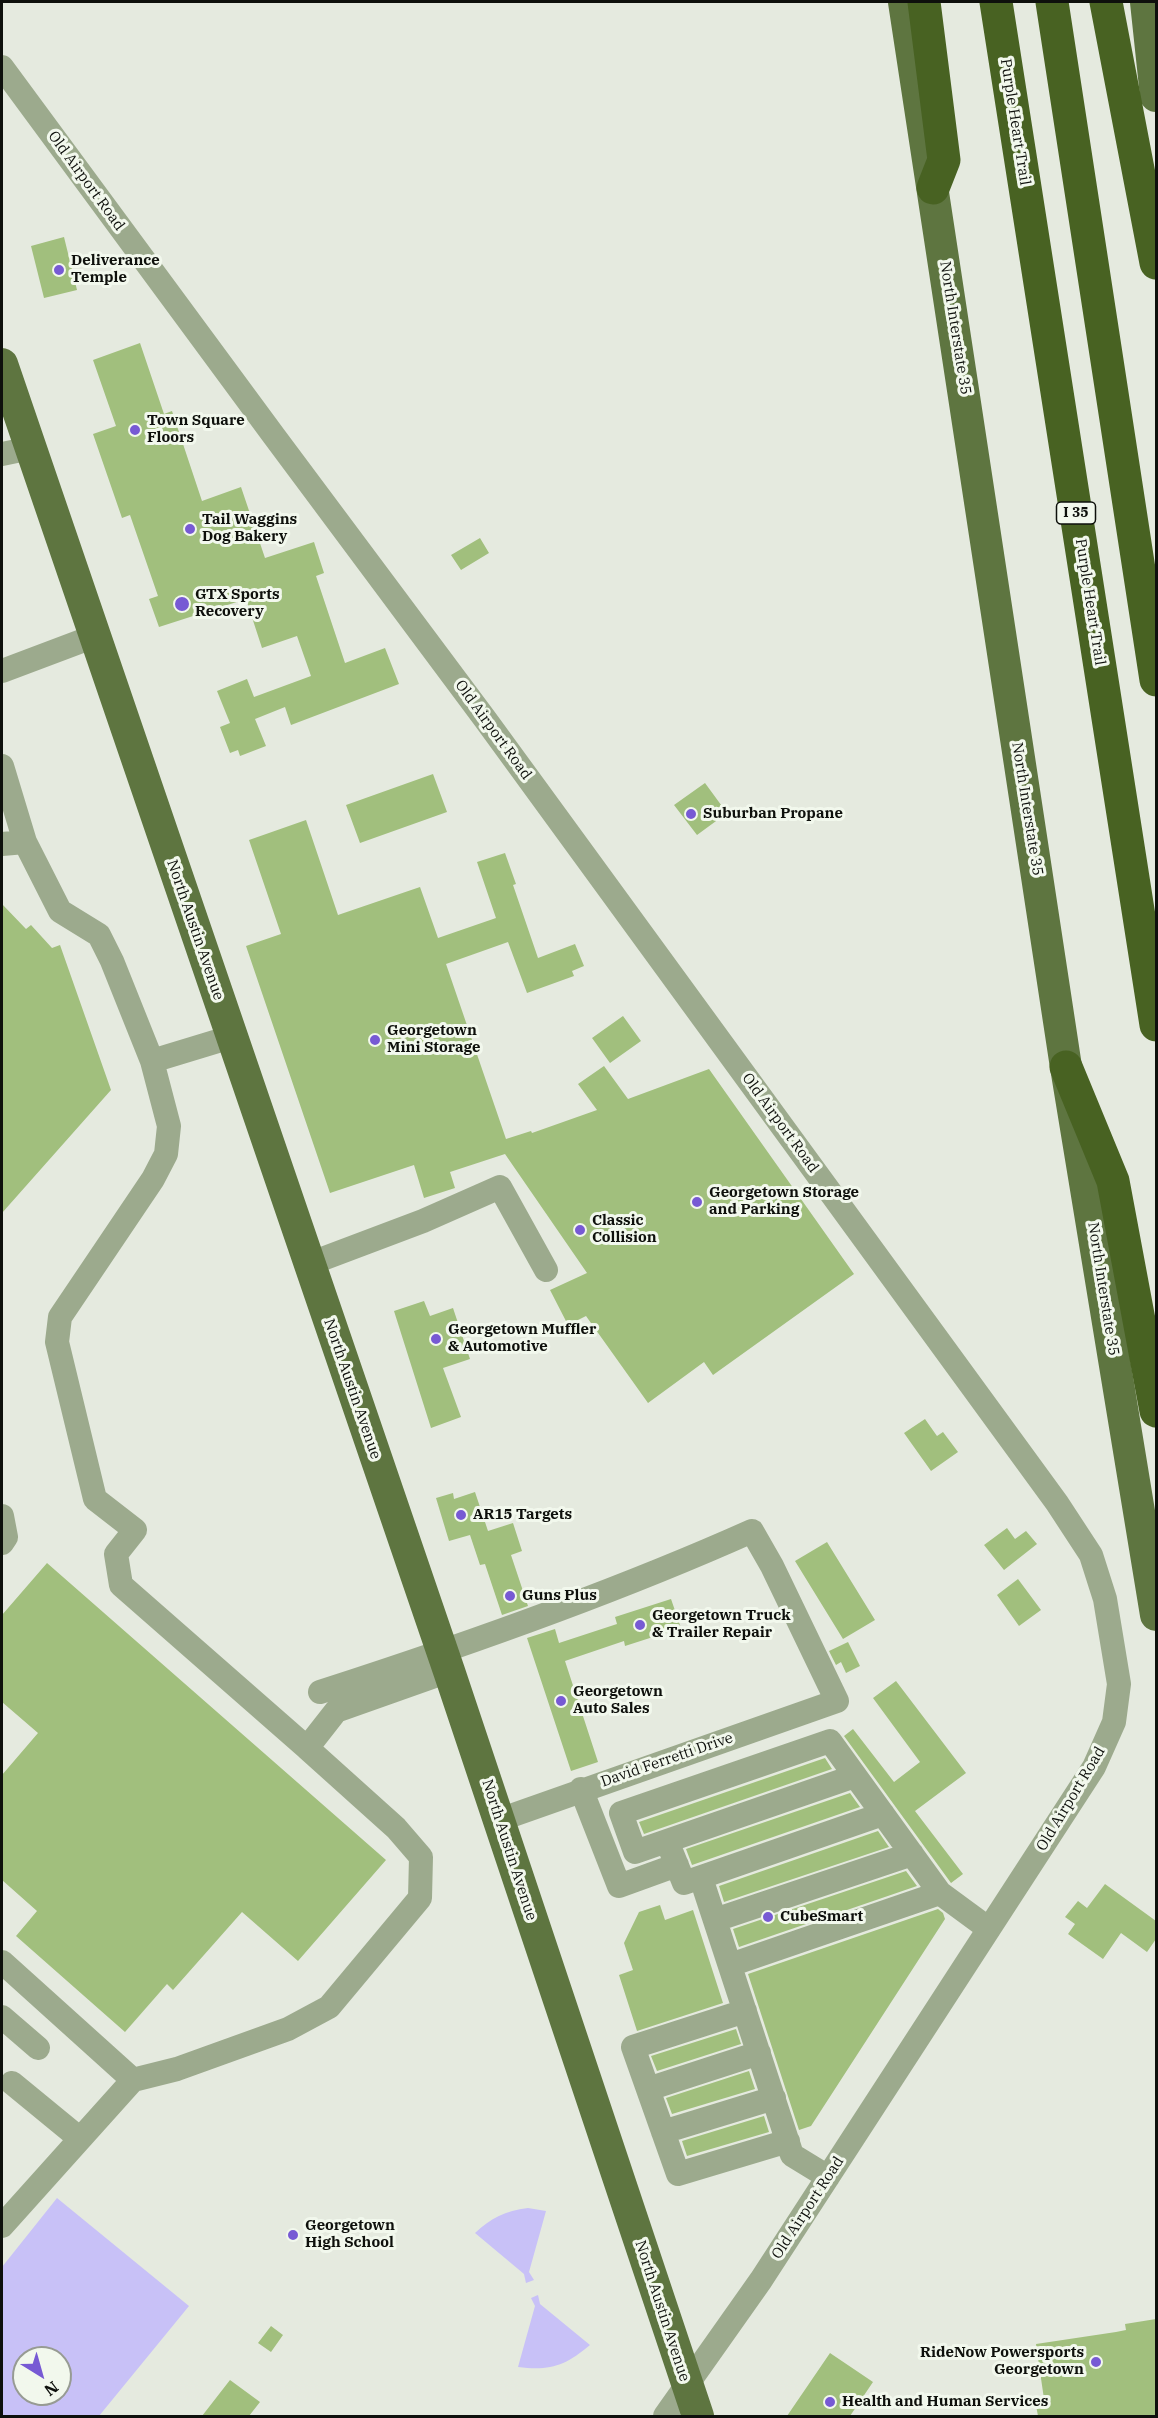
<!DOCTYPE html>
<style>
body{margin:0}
#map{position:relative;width:1158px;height:2418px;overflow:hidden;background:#e5eadf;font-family:"IBM Plex Serif",serif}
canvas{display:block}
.frame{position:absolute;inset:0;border:3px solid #0e100c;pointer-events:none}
.north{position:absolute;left:12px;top:2346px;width:60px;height:60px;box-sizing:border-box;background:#f2f8ed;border:2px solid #979b93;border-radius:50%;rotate:143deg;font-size:16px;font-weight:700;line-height:24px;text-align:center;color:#0e100c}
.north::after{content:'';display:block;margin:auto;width:21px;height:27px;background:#775ad4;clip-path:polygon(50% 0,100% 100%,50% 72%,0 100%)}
</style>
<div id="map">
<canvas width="1158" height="2418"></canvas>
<div class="frame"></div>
<div class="north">N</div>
</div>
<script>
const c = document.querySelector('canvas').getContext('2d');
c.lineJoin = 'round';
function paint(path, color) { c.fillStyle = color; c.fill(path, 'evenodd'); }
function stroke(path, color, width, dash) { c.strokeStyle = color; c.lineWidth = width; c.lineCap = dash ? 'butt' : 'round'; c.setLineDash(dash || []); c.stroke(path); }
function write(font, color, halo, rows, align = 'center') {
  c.font = font + ' "IBM Plex Serif",serif'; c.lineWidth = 6; c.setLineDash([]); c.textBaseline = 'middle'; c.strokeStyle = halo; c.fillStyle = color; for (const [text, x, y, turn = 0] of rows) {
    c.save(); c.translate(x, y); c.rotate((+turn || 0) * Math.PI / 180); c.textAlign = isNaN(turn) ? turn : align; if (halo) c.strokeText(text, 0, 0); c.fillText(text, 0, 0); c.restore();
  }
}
paint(new Path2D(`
 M 57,2198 L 189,2306 L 99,2416 L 2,2416 L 2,2267 ZM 24,2358 L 60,2358 L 60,2394 L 24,2394 Z
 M 528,2208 L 546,2211 L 529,2272 L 534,2280 L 526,2283 L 524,2274 L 475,2233 C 491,2218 505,2211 528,2208 Z
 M 538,2295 L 540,2304 L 590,2345 C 565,2366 550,2371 518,2367 L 535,2306 L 531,2298 Z`), '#c8c1f7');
paint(new Path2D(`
 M 64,237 L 77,290 L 44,298 L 31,246 Z
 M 140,343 L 164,414 L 172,411 L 202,501 L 241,487 L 265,558 L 314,542 L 324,573 L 316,576 L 345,663 L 385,648 L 399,684 L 291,725 L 285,707 L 255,719 L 266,746 L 240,756 L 238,750 L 230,753 L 220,727 L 230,723 L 217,691 L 247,679 L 254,697 L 311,676 L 297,636 L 262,648 L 246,599 L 159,627 L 149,599 L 158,596 L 130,515 L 122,518 L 93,434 L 116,426 L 93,360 Z
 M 480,538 L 489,553 L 461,570 L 451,555 Z
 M 433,774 L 447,812 L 360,843 L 346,805 Z
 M 705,783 L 727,813 L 697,835 L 674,805 Z
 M 306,820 L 338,915 L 420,887 L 438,938 L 496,918 L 477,862 L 505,853 L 516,884 L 513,885 L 538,958 L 575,944 L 584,966 L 572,971 L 574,976 L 527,993 L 508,942 L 446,964 L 506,1139 L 531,1131 L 532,1133 L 597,1110 L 578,1084 L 604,1066 L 628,1099 L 709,1069 L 854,1274 L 713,1375 L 704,1362 L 648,1403 L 586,1316 L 568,1325 L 550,1290 L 587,1273 L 505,1154 L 450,1172 L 455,1188 L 424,1198 L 414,1165 L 330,1193 L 246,946 L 281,934 L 249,840 Z
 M 2,904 L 26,929 L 31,925 L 52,948 L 60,945 L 111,1090 L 2,1213 Z
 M 623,1016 L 641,1041 L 610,1063 L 592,1038 Z
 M 424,1301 L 430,1316 L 453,1308 L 470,1359 L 443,1368 L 461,1417 L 431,1428 L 394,1311 Z
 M 925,1419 L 937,1436 L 943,1432 L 958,1452 L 931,1471 L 904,1433 Z
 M 475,1492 L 488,1531 L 513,1523 L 522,1551 L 511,1555 L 528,1606 L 502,1615 L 485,1564 L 480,1565 L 470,1535 L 449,1541 L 436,1498 L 453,1493 L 454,1499 Z
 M 1007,1528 L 1015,1539 L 1026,1531 L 1037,1544 L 1004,1570 L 984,1545 Z
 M 827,1542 L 875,1620 L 843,1639 L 795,1561 Z
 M 47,1563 L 386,1860 L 298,1961 L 242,1912 L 173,1990 L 167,1984 L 125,2032 L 16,1936 L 37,1911 L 2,1880 L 2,1775 L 38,1733 L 2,1702 L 2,1615 Z
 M 1018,1579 L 1041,1610 L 1019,1626 L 997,1595 Z
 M 671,1599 L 681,1628 L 625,1646 L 624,1641 L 565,1661 L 598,1762 L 571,1771 L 527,1638 L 555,1629 L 559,1643 L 617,1624 L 615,1617 Z
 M 848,1642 L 860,1666 L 846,1673 L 841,1662 L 836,1665 L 829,1651 Z
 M 896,1681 L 966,1773 L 915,1811 L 963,1874 L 951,1883 L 844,1736 L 853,1729 L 894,1782 L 920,1762 L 873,1698 Z
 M 825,1758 L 832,1769 L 644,1834 L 639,1822 Z
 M 850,1793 L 860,1807 L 692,1865 L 686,1849 Z
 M 878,1831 L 889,1847 L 724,1902 L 719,1886 Z
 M 906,1871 L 917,1886 L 739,1947 L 733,1929 Z
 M 1105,1884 L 1156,1921 L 1156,1939 L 1147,1952 L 1121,1933 L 1103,1959 L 1068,1934 L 1075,1924 L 1065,1917 L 1078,1901 L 1087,1908 Z
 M 660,1905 L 665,1920 L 693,1910 L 723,2003 L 637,2031 L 619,1975 L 633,1970 L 624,1943 L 639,1912 Z
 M 938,1909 L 943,1913 L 945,1919 L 811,2126 L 799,2130 L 748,1974 Z
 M 736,2029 L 741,2044 L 657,2071 L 651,2056 Z
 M 749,2071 L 755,2089 L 672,2114 L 666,2098 Z
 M 764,2116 L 769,2132 L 687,2156 L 682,2141 Z
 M 1156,2319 L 1156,2416 L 1038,2416 L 1035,2400 L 1044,2399 L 1036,2344 L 1116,2332 L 1126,2330 L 1125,2324 Z
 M 271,2326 L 283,2335 L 271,2352 L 258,2343 Z
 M 830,2353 L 873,2382 L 850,2416 L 787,2416 Z
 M 230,2380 L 260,2402 L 249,2416 L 202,2416 Z`), '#a1bf7d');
stroke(new Path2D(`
 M 2,67 L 274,436 L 485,719 L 1057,1503 L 1091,1555 L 1105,1599 L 1119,1684 L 1114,1722 L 1094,1767 L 761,2280 L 665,2416
 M 2,454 L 31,448
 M 2,671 L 95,636
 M 2,766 L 25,842 L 60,911 L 99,935 L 112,961 L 152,1061 L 169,1126 L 166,1154 L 153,1179 L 60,1317 L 57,1342 L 95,1499 L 135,1530 L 116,1554 L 121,1585 L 307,1748
 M 2,844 L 25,842
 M 152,1061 L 231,1037
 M 309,1264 L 423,1221 L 500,1187 L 546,1270
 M 2,1516 L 6,1537 L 2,1543
 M 320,1692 C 466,1645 611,1594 752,1531 L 772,1566 L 837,1701 L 499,1820
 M 855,1776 L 635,1852 L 621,1813 L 830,1741 L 940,1893 L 989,1929
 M 581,1789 L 619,1886 L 677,1865
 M 667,1841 L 684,1883 L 883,1814
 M 701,1878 L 792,2155 L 828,2177
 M 715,1920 L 912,1854
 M 2,1962 L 133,2080 L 177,2069 L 288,2029 L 329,2007 L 420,1898 L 421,1857 L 396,1828 L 307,1748 L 336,1711 L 449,1671
 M 730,1965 L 940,1893
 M 745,2011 L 633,2047 L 678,2174 L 788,2141
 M 2,2017 L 38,2048
 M 12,2083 L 79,2138
 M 648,2089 L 759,2053
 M 663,2132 L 774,2098
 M 2,2226 L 133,2080`), '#9caa8d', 24);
stroke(new Path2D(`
 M 904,2 L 1066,1067 L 1156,1615
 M 1146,2 L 1156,96
 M 2,364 L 449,1671 L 698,2416`), '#5e7540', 32);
stroke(new Path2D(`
 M 924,2 L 944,160 L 933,188
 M 996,2 L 1156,1025
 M 1052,2 L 1156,680
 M 1106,2 L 1156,263
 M 1066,1067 L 1113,1181 L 1156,1411`), '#486222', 33);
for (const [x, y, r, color] of [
 [59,270,6,"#775ad4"],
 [135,430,6,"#775ad4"],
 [190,529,6,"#775ad4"],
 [182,604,8,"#775ad4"],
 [691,814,6,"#775ad4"],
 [375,1040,6,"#775ad4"],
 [697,1202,6,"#775ad4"],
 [580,1230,6,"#775ad4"],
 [436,1339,6,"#775ad4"],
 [461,1515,6,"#775ad4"],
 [510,1596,6,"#775ad4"],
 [640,1625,6,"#775ad4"],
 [561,1701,6,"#775ad4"],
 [768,1917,6,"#775ad4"],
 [293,2235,6,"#775ad4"],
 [1096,2362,6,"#775ad4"],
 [830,2402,6,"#775ad4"]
]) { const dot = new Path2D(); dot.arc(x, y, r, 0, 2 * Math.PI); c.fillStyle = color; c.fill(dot); stroke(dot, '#f2f8ed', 2); }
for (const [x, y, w] of [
 [1076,513,39]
]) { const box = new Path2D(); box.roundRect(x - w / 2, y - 11, w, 22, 4.5); c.fillStyle = '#f2f8ed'; c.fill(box); stroke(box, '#0e100c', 1.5); }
write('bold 14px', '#0e100c', null, [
 ["I 35",1076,513]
]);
write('15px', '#0e100c', '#f2f8ed', [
 ["Purple Heart Trail",1015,122,81],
 ["Old Airport Road",86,181,54],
 ["North Interstate 35",955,328,81],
 ["Purple Heart Trail",1090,602,81],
 ["Old Airport Road",493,730,54],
 ["North Interstate 35",1027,809,81],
 ["North Austin Avenue",195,930,71],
 ["Old Airport Road",780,1123,54],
 ["North Interstate 35",1103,1289,81],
 ["North Austin Avenue",352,1389,71],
 ["David Ferretti Drive",667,1760,-19],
 ["Old Airport Road",1071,1799,-59],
 ["North Austin Avenue",509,1850,72],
 ["Old Airport Road",808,2208,-57],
 ["North Austin Avenue",662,2311,72]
]);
write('bold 15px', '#0e100c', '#f2f8ed', [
 ["Deliverance",71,261],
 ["Temple",71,278],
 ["Town Square",147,421],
 ["Floors",147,438],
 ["Tail Waggins",202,520],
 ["Dog Bakery",202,537],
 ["GTX Sports",195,595],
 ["Recovery",195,612],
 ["Suburban Propane",703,814],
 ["Georgetown",387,1031],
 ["Mini Storage",387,1048],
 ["Georgetown Storage",709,1193],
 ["and Parking",709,1210],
 ["Classic",592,1221],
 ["Collision",592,1238],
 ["Georgetown Muffler",448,1330],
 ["& Automotive",448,1347],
 ["AR15 Targets",473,1515],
 ["Guns Plus",522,1596],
 ["Georgetown Truck",652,1616],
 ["& Trailer Repair",652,1633],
 ["Georgetown",573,1692],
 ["Auto Sales",573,1709],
 ["CubeSmart",780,1917],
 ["Georgetown",305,2226],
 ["High School",305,2243],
 ["RideNow Powersports",1084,2353,"right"],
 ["Georgetown",1084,2370,"right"],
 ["Health and Human Services",842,2402]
], 'left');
</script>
